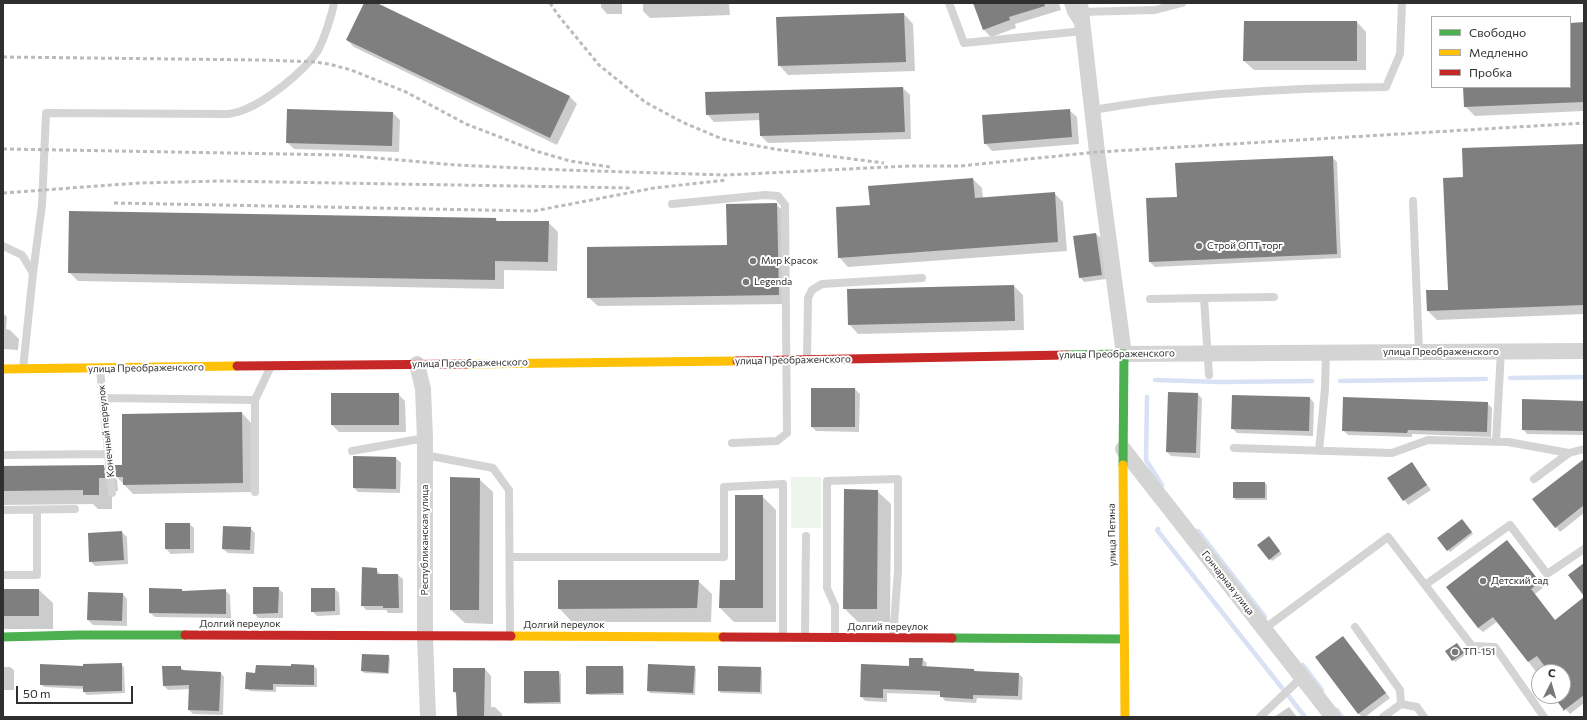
<!DOCTYPE html>
<meta charset="utf-8">
<style>
body{margin:0}
#map{position:relative;width:1587px;height:720px;overflow:hidden;background:#fff;font-family:Commissioner,sans-serif}
canvas{display:block}
.frame{position:absolute;inset:0;border:4px solid #2f2f2f;pointer-events:none}
.legend{position:absolute;left:1431px;top:16px;width:140px;height:72px;box-sizing:border-box;background:#fff;border:1px solid #acacac;margin:0;padding:5px 7px;list-style:none;font-size:12px;color:#2f2f2f}
.legend li{display:flex;align-items:center;gap:8px;height:20px}
.legend b{width:20px;border:1px solid #acacac}
.north{position:absolute;left:1531px;top:664px;width:40px;height:40px;box-sizing:border-box;background:#fff;border:1px solid #acacac;border-radius:50%;rotate:5deg;font-size:11px;font-weight:700;line-height:16px;text-align:center;color:#2f2f2f}
.north::after{content:'';display:block;margin:auto;width:14px;height:18px;background:#787878;clip-path:polygon(50% 0,100% 100%,50% 72%,0 100%)}
.scale{position:absolute;left:16px;top:686px;width:117px;height:18px;box-sizing:border-box;border:2px solid #2f2f2f;border-top:0;padding-left:5px;font-size:12px;line-height:14px;white-space:nowrap;color:#2f2f2f;-webkit-text-stroke:3px #fff;paint-order:stroke}
</style>
<div id="map">
<canvas width="1587" height="720"></canvas>
<div class="frame"></div>
<ul class="legend">
<li><b style="height:5px;background:#4caf50"></b>Свободно</li>
<li><b style="height:5px;background:#ffc107"></b>Медленно</li>
<li><b style="height:5px;background:#c62828"></b>Пробка</li>
</ul>
<div class="north">С</div>
<div class="scale">50 m</div>
</div>
<script>
const c = document.querySelector('canvas').getContext('2d');
c.lineJoin = 'round';
function paint(path, color) { c.fillStyle = color; c.fill(path, 'evenodd'); }
function stroke(path, color, width, dash) { c.strokeStyle = color; c.lineWidth = width; c.lineCap = dash ? 'butt' : 'round'; c.setLineDash(dash || []); c.stroke(path); }
function write(font, color, halo, rows, align = 'center') {
  c.font = font + ' Commissioner,sans-serif'; c.lineWidth = 4; c.setLineDash([]); c.textBaseline = 'middle'; c.strokeStyle = halo; c.fillStyle = color; for (const [text, x, y, turn = 0] of rows) {
    c.save(); c.translate(x, y); c.rotate((+turn || 0) * Math.PI / 180); c.textAlign = isNaN(turn) ? turn : align; if (halo) c.strokeText(text, 0, 0); c.fillText(text, 0, 0); c.restore();
  }
}
paint(new Path2D(`
 M 791,477 L 821,477 L 821,528 L 791,528 Z`), '#eef5ec');
paint(new Path2D(`
 M 365,3 L 375,3 L 570,97 L 577,104 L 557,145 L 354,47 L 347,40 Z
 M 601,3 L 622,3 L 622,14 L 607,14 L 601,7 Z
 M 643,3 L 729,3 L 730,15 L 650,18 L 643,11 Z
 M 974,3 L 1059,3 L 1061,10 L 1015,24 L 1016,28 L 991,37 L 984,30 Z
 M 904,14 L 913,24 L 915,71 L 788,75 L 779,65 Z
 M 1357,22 L 1366,32 L 1366,70 L 1254,70 L 1244,61 Z
 M 1584,23 L 1584,111 L 1475,116 L 1465,106 L 1464,87 L 1570,87 L 1570,24 Z
 M 903,88 L 910,95 L 911,139 L 768,143 L 761,136 L 760,120 L 714,122 L 707,114 Z
 M 1069,110 L 1077,117 L 1079,144 L 992,151 L 985,143 Z
 M 393,113 L 400,120 L 399,152 L 294,149 L 287,142 Z
 M 1584,145 L 1584,314 L 1437,320 L 1428,311 L 1449,290 L 1464,178 Z
 M 1332,157 L 1337,162 L 1341,258 L 1155,267 L 1150,262 L 1178,198 Z
 M 973,179 L 982,188 L 983,198 L 1054,193 L 1063,202 L 1067,251 L 848,267 L 839,257 L 871,206 Z
 M 776,204 L 786,214 L 788,304 L 598,306 L 588,297 L 728,246 Z
 M 496,219 L 498,222 L 548,222 L 558,232 L 557,271 L 504,270 L 504,289 L 78,281 L 69,272 Z
 M 1096,234 L 1101,238 L 1106,279 L 1084,282 L 1080,277 L 1074,236 Z
 M 1014,286 L 1023,295 L 1024,330 L 858,334 L 849,324 Z
 M 3,313 L 7,317 L 6,329 L 10,330 L 19,339 L 18,350 L 3,349 Z
 M 855,389 L 860,394 L 859,432 L 816,431 L 812,427 Z
 M 398,394 L 405,401 L 406,432 L 339,432 L 332,425 Z
 M 1198,394 L 1202,399 L 1200,458 L 1171,456 L 1167,452 Z
 M 1310,398 L 1314,403 L 1313,436 L 1237,433 L 1232,428 Z
 M 1584,402 L 1584,435 L 1527,434 L 1523,429 Z
 M 1487,403 L 1492,408 L 1491,437 L 1412,434 L 1412,437 L 1348,435 L 1344,431 Z
 M 242,413 L 251,423 L 252,492 L 133,494 L 117,477 L 123,466 Z
 M 354,457 L 396,458 L 401,463 L 400,493 L 358,492 L 354,488 Z
 M 1411,463 L 1431,490 L 1408,505 L 1389,478 Z
 M 103,466 L 117,480 L 118,491 L 112,491 L 112,509 L 98,509 L 93,504 L 3,505 L 3,467 Z
 M 1584,466 L 1584,513 L 1560,532 L 1556,527 Z
 M 479,479 L 493,492 L 493,624 L 465,623 L 451,610 Z
 M 1265,483 L 1267,485 L 1267,500 L 1236,500 L 1234,498 Z
 M 877,491 L 891,504 L 890,622 L 858,622 L 844,608 Z
 M 762,496 L 776,510 L 776,622 L 734,622 L 720,608 L 721,581 L 736,581 Z
 M 1464,522 L 1473,534 L 1450,552 L 1448,550 Z
 M 189,524 L 194,528 L 194,553 L 171,554 L 166,549 Z
 M 250,528 L 255,533 L 254,554 L 228,553 L 223,549 Z
 M 122,532 L 127,537 L 128,564 L 95,566 L 90,561 Z
 M 1271,539 L 1282,554 L 1272,561 L 1270,559 Z
 M 1507,541 L 1544,587 L 1535,594 L 1555,621 L 1584,598 L 1584,703 L 1570,714 L 1554,696 L 1563,696 L 1563,672 L 1539,672 L 1539,676 L 1498,621 L 1483,632 L 1478,628 Z
 M 376,569 L 381,575 L 398,575 L 403,579 L 403,613 L 388,613 L 386,610 L 366,610 L 362,605 Z
 M 698,581 L 712,594 L 711,622 L 572,622 L 559,608 Z
 M 278,588 L 283,593 L 283,618 L 258,618 L 254,613 Z
 M 335,589 L 339,593 L 340,615 L 317,616 L 312,611 Z
 M 3,590 L 39,590 L 53,603 L 53,629 L 3,629 Z
 M 182,590 L 184,592 L 225,590 L 230,595 L 231,618 L 155,617 L 150,613 Z
 M 123,594 L 127,599 L 127,626 L 93,625 L 88,620 Z
 M 1343,637 L 1390,698 L 1365,717 L 1362,717 L 1359,714 L 1316,657 Z
 M 1457,644 L 1465,655 L 1455,662 L 1453,660 Z
 M 388,656 L 390,658 L 389,674 L 364,673 L 362,671 Z
 M 922,659 L 927,663 L 926,667 L 974,670 L 976,672 L 1019,674 L 1023,678 L 1022,700 L 977,698 L 976,703 L 945,701 L 941,695 L 887,693 L 887,702 L 865,701 L 861,696 Z
 M 121,664 L 124,667 L 125,693 L 87,695 L 84,692 L 84,689 L 44,687 L 41,684 L 84,667 Z
 M 314,666 L 317,669 L 317,687 L 276,687 L 276,692 L 250,691 L 246,688 L 256,674 L 292,667 Z
 M 3,667 L 10,667 L 14,670 L 14,690 L 3,690 Z
 M 180,667 L 185,671 L 220,672 L 224,677 L 223,715 L 193,714 L 189,710 L 190,689 L 168,690 L 164,686 Z
 M 622,667 L 624,669 L 624,695 L 589,695 L 587,693 Z
 M 694,667 L 696,669 L 695,695 L 650,693 L 648,691 Z
 M 760,668 L 762,671 L 762,694 L 721,693 L 719,691 Z
 M 485,669 L 491,676 L 491,707 L 495,707 L 502,714 L 502,717 L 458,717 L 457,695 L 454,692 Z
 M 559,672 L 561,674 L 561,704 L 527,704 L 525,702 Z
 M 1289,707 L 1297,717 L 1274,717 Z`), '#0003');
stroke(new Path2D(`
 M 1510,378 L 1584,377
 M 1155,380 L 1221,382 L 1312,381
 M 1340,381 L 1486,379
 M 1147,397 L 1146,460 L 1162,485
 M 1158,529 L 1157,530 L 1282,688
 M 1198,531 L 1265,617
 M 1303,665 L 1322,690
 M 1287,694 L 1305,717
 M 1337,710 L 1342,717`), '#d8e2f4', 4.5);
paint(new Path2D(`
 M 364,3 L 377,3 L 570,96 L 550,138 L 346,40 Z
 M 973,3 L 1044,3 L 1045,6 L 1009,17 L 1010,20 L 983,30 Z
 M 904,13 L 906,62 L 778,66 L 776,17 Z
 M 1244,21 L 1357,21 L 1357,61 L 1243,61 Z
 M 1584,22 L 1584,102 L 1464,107 L 1463,87 L 1570,87 L 1570,23 Z
 M 903,87 L 905,132 L 760,136 L 759,113 L 706,115 L 705,92 Z
 M 287,109 L 393,112 L 392,146 L 286,143 Z
 M 1070,109 L 1072,137 L 984,144 L 982,115 Z
 M 1584,144 L 1584,305 L 1427,311 L 1426,290 L 1448,290 L 1443,178 L 1463,177 L 1462,148 Z
 M 1333,156 L 1337,254 L 1149,262 L 1146,198 L 1177,197 L 1175,163 Z
 M 973,178 L 975,198 L 1055,192 L 1058,242 L 838,258 L 836,207 L 870,205 L 868,186 Z
 M 777,203 L 779,295 L 587,298 L 587,247 L 727,245 L 726,204 Z
 M 69,211 L 496,218 L 496,221 L 549,221 L 548,262 L 495,261 L 495,280 L 68,273 Z
 M 1096,233 L 1102,275 L 1079,278 L 1073,236 Z
 M 1014,285 L 1015,321 L 848,325 L 847,289 Z
 M 811,388 L 855,388 L 855,427 L 811,427 Z
 M 1168,392 L 1198,393 L 1196,453 L 1166,452 Z
 M 331,393 L 399,393 L 399,425 L 331,425 Z
 M 1232,395 L 1310,397 L 1309,431 L 1231,429 Z
 M 1343,397 L 1488,402 L 1487,432 L 1408,430 L 1407,433 L 1342,431 Z
 M 1522,399 L 1584,401 L 1584,431 L 1522,430 Z
 M 242,412 L 243,483 L 123,485 L 123,477 L 116,477 L 115,465 L 122,465 L 122,414 Z
 M 353,456 L 396,457 L 396,489 L 353,488 Z
 M 1584,459 L 1584,505 L 1555,528 L 1532,499 Z
 M 1412,462 L 1427,485 L 1403,501 L 1387,478 Z
 M 104,465 L 105,478 L 99,478 L 99,495 L 83,495 L 83,490 L 3,491 L 3,466 Z
 M 450,477 L 480,478 L 479,610 L 450,610 Z
 M 1233,482 L 1265,482 L 1265,498 L 1233,498 Z
 M 844,489 L 878,490 L 877,609 L 843,609 Z
 M 735,495 L 763,495 L 763,608 L 719,608 L 720,580 L 735,580 Z
 M 1462,519 L 1472,532 L 1447,551 L 1437,538 Z
 M 165,523 L 190,523 L 190,549 L 165,549 Z
 M 223,526 L 251,527 L 250,550 L 222,549 Z
 M 122,531 L 124,560 L 89,562 L 88,533 Z
 M 1269,536 L 1280,551 L 1269,560 L 1257,545 Z
 M 1507,540 L 1540,582 L 1531,589 L 1555,620 L 1584,597 L 1584,695 L 1563,711 L 1563,709 L 1553,696 L 1563,696 L 1563,672 L 1549,672 L 1537,656 L 1528,662 L 1493,617 L 1478,628 L 1446,587 Z
 M 1584,563 L 1584,596 L 1568,575 Z
 M 362,567 L 377,568 L 377,574 L 398,574 L 399,608 L 383,608 L 383,606 L 361,606 Z
 M 558,580 L 699,580 L 697,608 L 558,609 Z
 M 253,587 L 279,587 L 278,613 L 253,614 Z
 M 149,588 L 182,589 L 182,591 L 226,589 L 226,614 L 149,613 Z
 M 311,588 L 335,588 L 335,611 L 311,612 Z
 M 3,589 L 39,589 L 39,616 L 3,616 Z
 M 88,592 L 123,593 L 122,621 L 87,620 Z
 M 1343,636 L 1386,693 L 1358,714 L 1315,657 Z
 M 1457,643 L 1464,653 L 1452,661 L 1445,651 Z
 M 362,654 L 389,655 L 388,673 L 361,671 Z
 M 909,658 L 923,658 L 922,666 L 974,669 L 974,671 L 1019,673 L 1018,696 L 973,695 L 973,699 L 940,697 L 940,691 L 883,689 L 883,698 L 860,697 L 861,664 L 909,666 Z
 M 122,663 L 122,691 L 83,692 L 83,686 L 40,685 L 40,664 L 83,666 L 83,664 Z
 M 291,664 L 314,665 L 314,685 L 273,684 L 273,690 L 245,689 L 246,672 L 255,673 L 256,665 L 291,666 Z
 M 648,664 L 695,666 L 693,693 L 647,691 Z
 M 162,666 L 181,666 L 181,670 L 221,672 L 219,711 L 188,710 L 189,685 L 163,686 Z
 M 586,666 L 623,666 L 623,693 L 586,694 Z
 M 718,666 L 761,667 L 760,692 L 718,691 Z
 M 453,668 L 485,668 L 484,717 L 457,717 L 456,692 L 453,692 Z
 M 524,671 L 559,671 L 560,702 L 524,703 Z`), '#7f7f7f');
stroke(new Path2D(`
 M 949,3 L 964,43 L 1083,31 L 1071,12 L 1068,3
 M 1081,12 L 1155,10 L 1182,3
 M 1093,110 C 1189,93 1287,88 1386,87 L 1400,54 L 1402,3
 M 1413,201 L 1419,351
 M 672,204 L 765,195 L 778,196 L 785,205 L 787,433 L 777,441 L 732,443
 M 3,246 L 22,255 L 33,273
 M 1204,298 L 1274,297
 M 1150,299 L 1204,298 L 1209,375
 M 807,359 L 808,298 L 812,290 L 822,284 L 922,278
 M 23,369 L 33,273 L 42,205 L 46,113 L 228,114 C 234,113 240,112 246,109 C 268,100 303,72 317,52 C 323,42 332,15 334,3
 M 100,369 L 112,493
 M 103,398 L 255,400 L 270,368
 M 255,400 L 255,492
 M 1496,442 L 1501,351
 M 1234,448 L 1392,453 L 1428,440 L 1508,442 L 1569,453
 M 352,451 L 425,438
 M 1319,451 L 1325,389 L 1326,352
 M 3,455 L 109,454
 M 425,455 L 493,468 L 509,490 L 510,635
 M 1534,479 L 1569,453 L 1584,449
 M 3,510 L 75,509
 M 510,557 L 724,557 L 724,487 L 783,484 L 783,637
 M 3,575 L 37,575 L 37,511
 M 1425,585 L 1510,525 L 1547,574 L 1584,549
 M 1355,627 L 1400,690 L 1401,704 L 1383,717
 M 1264,629 L 1388,537 L 1472,646 L 1495,647 L 1544,717
 M 805,636 L 806,536
 M 835,637 L 835,606 L 827,588 L 827,481 L 898,479 L 898,571 L 893,637
 M 1401,704 L 1417,707 L 1424,717
 M 1260,717 L 1302,677`), '#d4d4d4', 8);
stroke(new Path2D(`
 M 1080,3 L 1097,152 L 1124,354 L 1584,351
 M 417,364 L 423,389 L 425,438 L 425,636 L 428,717
 M 1123,449 L 1333,717`), '#d4d4d4', 16);
stroke(new Path2D(`
 M 1067,355 L 1124,354 L 1123,465
 M 3,637 L 79,635 L 185,635
 M 952,638 L 1124,639`), '#4caf50', 9);
stroke(new Path2D(`
 M 467,364 L 737,361
 M 3,369 L 237,366
 M 1123,465 L 1125,717
 M 511,636 L 723,637`), '#ffc107', 9);
stroke(new Path2D(`
 M 737,361 L 1067,355
 M 237,366 L 467,364
 M 185,635 L 511,636
 M 723,637 L 952,638`), '#c62828', 9);
stroke(new Path2D(`
 M 550,3 L 558,15 L 599,65 L 645,102 L 682,122 L 722,139 L 774,149 L 884,163
 M 3,57 L 260,60 L 315,62 L 329,64 L 351,70 L 406,92 L 466,124 L 536,151 L 570,161 L 610,167
 M 3,149 L 342,155 L 456,165 L 564,170 L 726,175 L 908,166 L 960,166 L 1097,152 L 1584,123
 M 3,193 L 139,183 L 221,181 L 632,188
 M 114,203 L 534,211 L 654,188 L 727,180`), '#bbb', 3, [4, 3]);
for (const [x, y, r, color] of [
 [1199,246,4,"#787878"],
 [753,261,4,"#787878"],
 [746,282,4,"#787878"],
 [1483,581,4,"#787878"],
 [1455,652,4,"#787878"]
]) { const dot = new Path2D(); dot.arc(x, y, r, 0, 2 * Math.PI); c.fillStyle = color; c.fill(dot); stroke(dot, '#fff', 1.5); }
write('10px', '#2f2f2f', '#fff', [
 ["Строй ОПТ торг",1207,246],
 ["Мир Красок",761,261],
 ["Legenda",754,282],
 ["Детский сад",1491,581],
 ["ТП-151",1463,652]
], 'left');
write('10px', '#2f2f2f', '#fff', [
 ["улица Преображенского",1441,352],
 ["улица Преображенского",1117,354,-1],
 ["улица Преображенского",793,360,-1],
 ["улица Преображенского",470,363,-1],
 ["улица Преображенского",146,368,-1],
 ["Конечный переулок",106,431,-96],
 ["улица Петина",1112,535,-91],
 ["Республиканская улица",425,540,-90],
 ["Гончарная улица",1228,583,52],
 ["Долгий переулок",240,624],
 ["Долгий переулок",564,625],
 ["Долгий переулок",888,627]
]);
</script>
